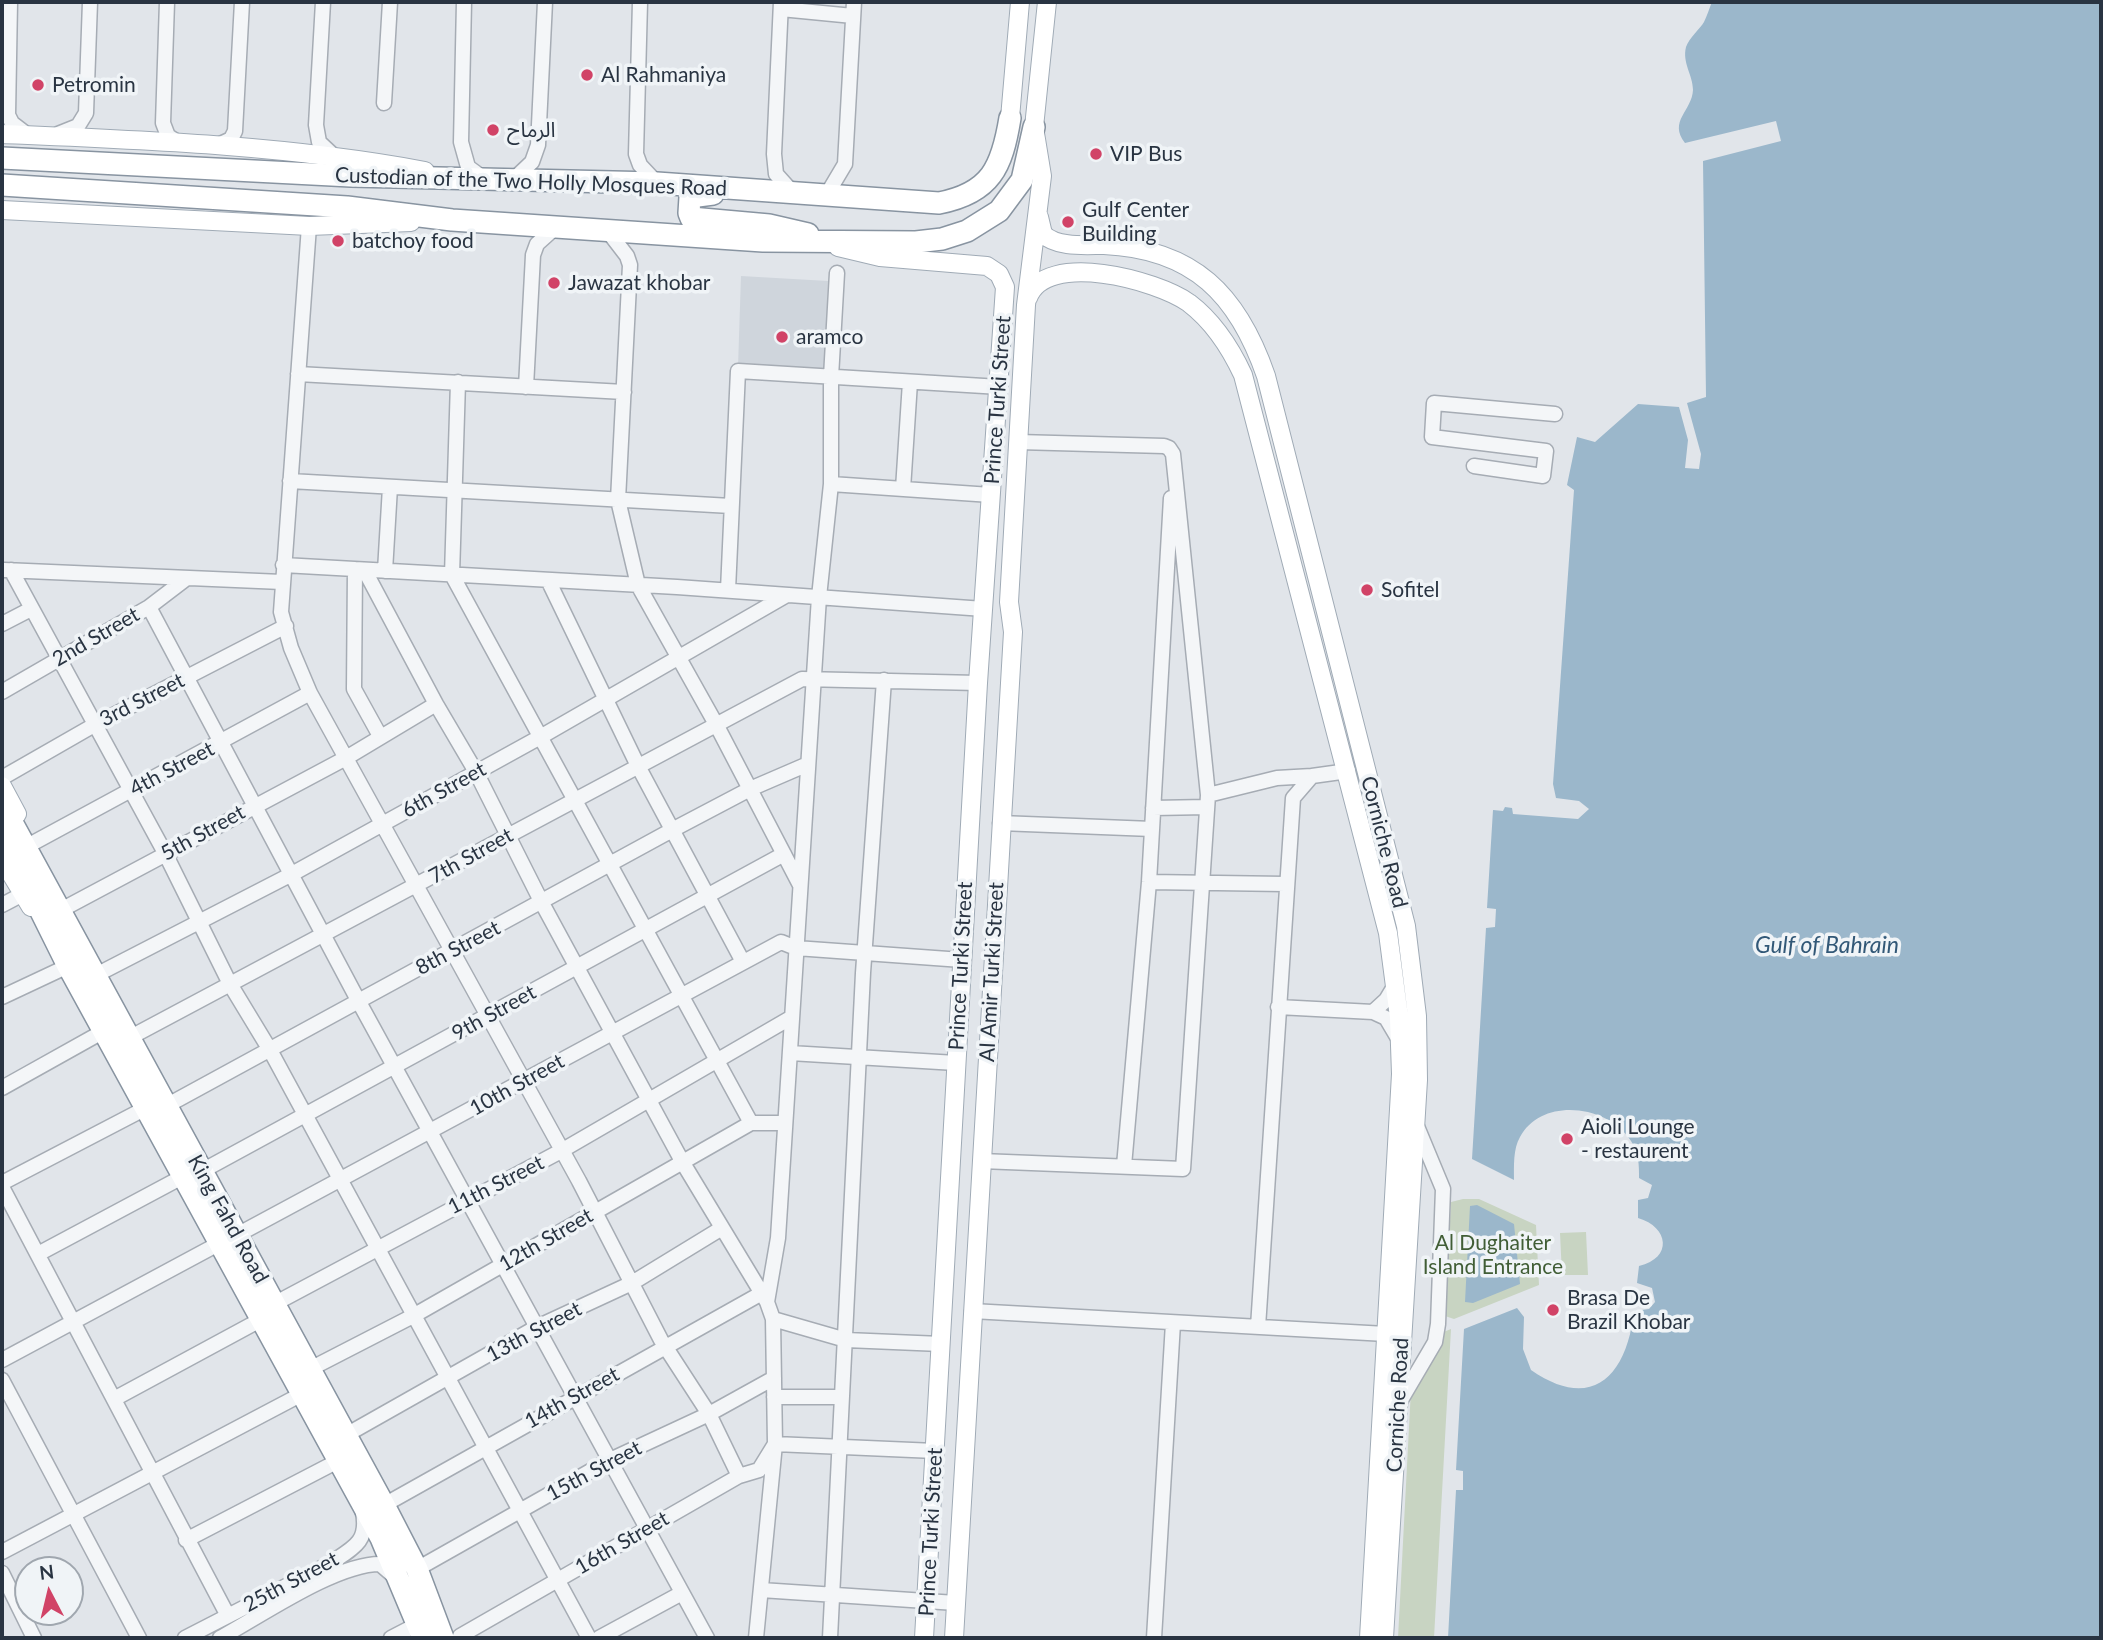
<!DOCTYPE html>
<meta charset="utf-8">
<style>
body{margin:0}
#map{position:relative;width:2103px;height:1640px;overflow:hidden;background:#e1e5ea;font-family:Lato,sans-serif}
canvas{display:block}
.frame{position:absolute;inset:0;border:4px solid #293442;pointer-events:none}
.north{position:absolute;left:14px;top:1556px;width:70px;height:70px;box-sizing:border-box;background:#f0f4f7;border:2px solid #a0a7af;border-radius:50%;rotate:353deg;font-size:19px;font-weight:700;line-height:28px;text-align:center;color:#293442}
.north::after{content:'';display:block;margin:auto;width:24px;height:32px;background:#d14367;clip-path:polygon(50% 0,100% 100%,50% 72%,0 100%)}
</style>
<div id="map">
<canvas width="2103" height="1640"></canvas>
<div class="frame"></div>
<div class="north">N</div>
</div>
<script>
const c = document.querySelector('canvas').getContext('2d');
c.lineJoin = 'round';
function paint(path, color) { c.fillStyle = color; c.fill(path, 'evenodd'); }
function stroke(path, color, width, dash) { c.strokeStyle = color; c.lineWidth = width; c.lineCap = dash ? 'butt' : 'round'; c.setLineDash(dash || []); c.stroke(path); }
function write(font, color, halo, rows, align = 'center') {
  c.font = font + ' Lato,"Noto Sans Arabic",sans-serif'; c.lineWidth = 7; c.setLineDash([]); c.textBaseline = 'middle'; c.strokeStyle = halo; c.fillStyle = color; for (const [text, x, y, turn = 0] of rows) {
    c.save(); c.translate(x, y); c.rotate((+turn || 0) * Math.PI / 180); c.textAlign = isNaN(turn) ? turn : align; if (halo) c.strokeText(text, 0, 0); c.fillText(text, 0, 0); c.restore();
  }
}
paint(new Path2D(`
 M 741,276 L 828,281 L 826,373 L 738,367 Z`), '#cfd5dc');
paint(new Path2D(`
 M 1463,1199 L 1479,1199 L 1536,1225 L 1539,1285 L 1454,1319 L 1445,1316 L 1451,1202 Z
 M 1586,1232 L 1588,1275 L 1562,1275 L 1560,1233 Z
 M 1451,1329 L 1434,1638 L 1398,1638 L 1411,1389 L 1441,1333 Z`), '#c8d4c2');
paint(new Path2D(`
 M 1712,2 L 2101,2 L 2101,1638 L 1448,1638 L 1456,1490 L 1463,1490 L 1463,1471 L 1456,1470 L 1464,1329 L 1517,1308 L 1524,1317 L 1523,1349 L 1531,1370 C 1593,1413 1627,1375 1634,1311 L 1649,1309 L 1655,1302 L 1652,1288 L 1637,1283 L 1639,1266 C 1673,1258 1669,1227 1638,1218 L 1638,1200 L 1648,1198 L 1652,1185 L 1639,1178 C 1639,1165 1639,1153 1631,1141 C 1609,1105 1542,1096 1520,1137 C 1513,1149 1514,1166 1514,1180 L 1472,1159 L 1486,928 L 1495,927 L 1496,909 L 1487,908 L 1493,810 L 1503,811 L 1505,807 L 1512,808 L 1513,814 L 1578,819 L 1589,809 L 1579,801 L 1556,798 L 1553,784 L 1574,490 L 1567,485 L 1577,437 L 1595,442 L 1638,404 L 1679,407 L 1688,440 L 1685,468 L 1699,469 L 1701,454 L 1687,403 L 1706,397 L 1703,161 L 1781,141 L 1776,121 L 1685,143 C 1668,121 1692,111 1693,90 C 1693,75 1682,63 1686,47 C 1689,38 1700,29 1704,22 C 1707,16 1709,9 1712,2 Z
 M 1477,1205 L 1514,1224 L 1520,1284 L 1473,1303 L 1465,1302 L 1470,1206 Z`), '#9bb7cb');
const minor = new Path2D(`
 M 10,2 L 8,115 L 12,123 L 29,136
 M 167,2 L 163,123 L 168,136 L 179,143
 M 323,2 L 316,125 L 319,142 L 334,156
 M 464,2 L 461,142 L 468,167 L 483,178
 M 640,2 L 636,154 L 640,165 L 657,183
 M 781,2 L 774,154 L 776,174 L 794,194
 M 781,9 L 853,16
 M 384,103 L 390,2
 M 58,134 L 78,126 L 86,113 L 90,2
 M 216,146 L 231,139 L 235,131 L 242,2
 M 513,180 L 532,162 L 538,145 L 545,2
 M 826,196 L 845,164 L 854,2
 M 309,226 L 281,612 L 291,648 L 310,693 L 579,1181 L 661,1340 L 709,1414 L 739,1476
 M 607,230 L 627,256 L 630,265 L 618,500 L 638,585 L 717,726 L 800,885
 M 298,374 L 624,392
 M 458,382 L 452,575 L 751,1123
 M 526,387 L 533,255 L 537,244 L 557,226
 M 1474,466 L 1543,476 L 1546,451 L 1432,437 L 1434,403 L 1555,414
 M 290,481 L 731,506
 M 831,484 L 991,495
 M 903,489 L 910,382
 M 283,565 L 677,587 L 984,609
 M 355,569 L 354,689 L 380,736
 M 4,570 L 282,582
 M 11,570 L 165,853 L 230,984 L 270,1050 L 589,1638
 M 365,571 L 436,704 L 476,772 L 542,903 L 683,1163 L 767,1302
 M 385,571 L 390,487
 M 548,580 L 638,766 L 743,962
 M 728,590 L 738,371 L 1000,387
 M 149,607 L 359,1002 L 707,1638
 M 2,624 L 31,609
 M 2,692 L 149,607 L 187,578
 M 2,778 L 96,724 L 286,626
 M 1208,795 L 1277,778 L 1312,776
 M 1153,808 L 1207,807
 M 1000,823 L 1152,829
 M 33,843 L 310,693
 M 1149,882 L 1285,884
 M 2,905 L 21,895
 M 61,910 L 346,758 L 436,704
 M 96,975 L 292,874 L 542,736 L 787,595
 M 2,997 L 68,966
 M 1278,1007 L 1373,1012 L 1386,1018 L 1399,1040
 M 1373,1012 L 1386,1000 L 1395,985
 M 129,1038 L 802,679 L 978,683
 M 790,1053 L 956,1063
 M 2,1088 L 104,1031
 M 166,1106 L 674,829 L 750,789 L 808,764
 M 981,1161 L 1183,1169 L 1208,795 L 1173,454 L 1169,448 L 1164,446 L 1018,442
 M 1124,1166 L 1149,882 L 1171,498
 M 202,1171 L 784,854
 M 2,1183 L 146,1108
 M 2,1187 L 228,1616
 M 237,1235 L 781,942 L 796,948 L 962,960
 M 38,1254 L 184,1176
 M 274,1304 L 561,1151 L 792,1017
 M 972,1311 L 1386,1334
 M 773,1319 L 846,1340 L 941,1344
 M 1258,1327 L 1293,798 L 1312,776 L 1348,771
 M 2,1360 L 220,1243
 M 310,1369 L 413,1316 L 751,1123 L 785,1123
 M 2,1380 L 139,1638
 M 774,1397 L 842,1397
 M 114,1399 L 262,1319
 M 1398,1405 L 1435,1342 L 1438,1324 L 1443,1189 L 1416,1124
 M 346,1435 L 537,1327 L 632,1283 L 722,1228
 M 384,1505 L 762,1293
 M 186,1540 L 338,1461
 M 2,1552 L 302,1394
 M 417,1569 L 610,1460 L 709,1414 L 774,1378
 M 2,1573 L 34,1638
 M 761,1590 L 956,1603
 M 460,1636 L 739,1476 L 759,1470 L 775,1444 L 935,1451
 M 185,1638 L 329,1564 C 351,1549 369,1543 363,1513
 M 220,1638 C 261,1616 335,1564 380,1564 L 395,1577
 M 391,1638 L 418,1624
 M 599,1638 L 682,1593
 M 756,1638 L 775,1444 L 773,1319 L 767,1302 L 778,1238 L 819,597 L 831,484 L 831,377 L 837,273
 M 830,1638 L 863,973 L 884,680
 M 1154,1638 L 1173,1323`);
const major = new Path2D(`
 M 1010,118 L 1020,2
 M 2,134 C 143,140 286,145 425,171
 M 2,210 L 309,226 L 411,222
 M 1039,217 L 1043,234 C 1057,248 1086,245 1104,245 C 1194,249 1238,295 1266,376 L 1406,926 L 1417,1016 L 1418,1080 L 1384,1638
 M 838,247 L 880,257 L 987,266 L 999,274 L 1005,287 L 978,683 L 924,1638
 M 1028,298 C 1045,250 1157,280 1189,303 C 1214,322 1230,347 1243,375 L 1388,933 L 1399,1017 L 1401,1074 L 1369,1638
 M 2,786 L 17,814
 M 2,859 L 31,907
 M 954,1638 L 1013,632 L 1009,602 L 1026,305 L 1042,176 L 1034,127 L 1047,2`);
const highway = new Path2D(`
 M 2,158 L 351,176 L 657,183 L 939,203 C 991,193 1002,167 1010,118
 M 2,185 L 347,207 L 452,220 L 763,241 L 916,242 L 942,239 L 967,231 L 999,211 L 1022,180 L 1034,127
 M 713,194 L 690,197 L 689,213 L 691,218 L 769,225 L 808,234
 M 2,804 L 384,1505 L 417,1569 L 443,1638
 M 2,833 L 68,966 L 381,1538 L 423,1638`);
stroke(minor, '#a6acb4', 17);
stroke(major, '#a0abb6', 20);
stroke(highway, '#8894a1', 24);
stroke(minor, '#f4f6f8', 14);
stroke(major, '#fff', 18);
stroke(highway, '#fff', 21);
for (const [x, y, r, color] of [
 [587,75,7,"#d14367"],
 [38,85,7,"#d14367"],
 [493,130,7,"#d14367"],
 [1096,154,7,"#d14367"],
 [1068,222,7,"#d14367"],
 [338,241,7,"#d14367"],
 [554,283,7,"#d14367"],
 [782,337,7,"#d14367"],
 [1367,590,7,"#d14367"],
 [1567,1139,7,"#d14367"],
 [1553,1310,7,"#d14367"]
]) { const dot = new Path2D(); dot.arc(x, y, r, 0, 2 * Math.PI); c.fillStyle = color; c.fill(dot); stroke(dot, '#f0f4f7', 2.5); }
write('21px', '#293442', '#f0f4f7', [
 ["Al Rahmaniya",601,75],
 ["Petromin",52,85],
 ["الرماح",507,130],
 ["VIP Bus",1110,154],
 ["Gulf Center",1082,210],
 ["Building",1082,234],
 ["batchoy food",352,241],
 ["Jawazat khobar",568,283],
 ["aramco",796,337],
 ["Sofitel",1381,590],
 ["Aioli Lounge",1581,1127],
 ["- restaurent",1581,1151],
 ["Brasa De",1567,1298],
 ["Brazil Khobar",1567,1322]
], 'left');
write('21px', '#293442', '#f0f4f7', [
 ["Custodian of the Two Holly Mosques Road",531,182,2],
 ["Prince Turki Street",998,400,-86],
 ["2nd Street",96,637,-30],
 ["3rd Street",142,700,-27],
 ["4th Street",172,769,-28],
 ["6th Street",444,790,-29],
 ["5th Street",203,833,-29],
 ["Corniche Road",1384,842,76],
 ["7th Street",471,856,-29],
 ["8th Street",458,948,-28],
 ["Prince Turki Street",961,966,-87],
 ["Al Amir Turki Street",992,972,-87],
 ["9th Street",494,1013,-29],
 ["10th Street",517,1085,-29],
 ["11th Street",496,1185,-27],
 ["King Fahd Road",228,1219,61],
 ["12th Street",546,1240,-30],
 ["13th Street",534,1332,-28],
 ["14th Street",572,1398,-29],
 ["Corniche Road",1398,1405,-87],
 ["15th Street",594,1471,-28],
 ["Prince Turki Street",931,1532,-87],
 ["16th Street",622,1543,-30],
 ["25th Street",291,1582,-28]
]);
write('21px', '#415e36', '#f0f4f7', [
 ["Al Dughaiter",1493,1243],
 ["Island Entrance",1493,1267]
]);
write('italic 23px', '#325877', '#f0f4f7', [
 ["Gulf of Bahrain",1827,946]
]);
</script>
